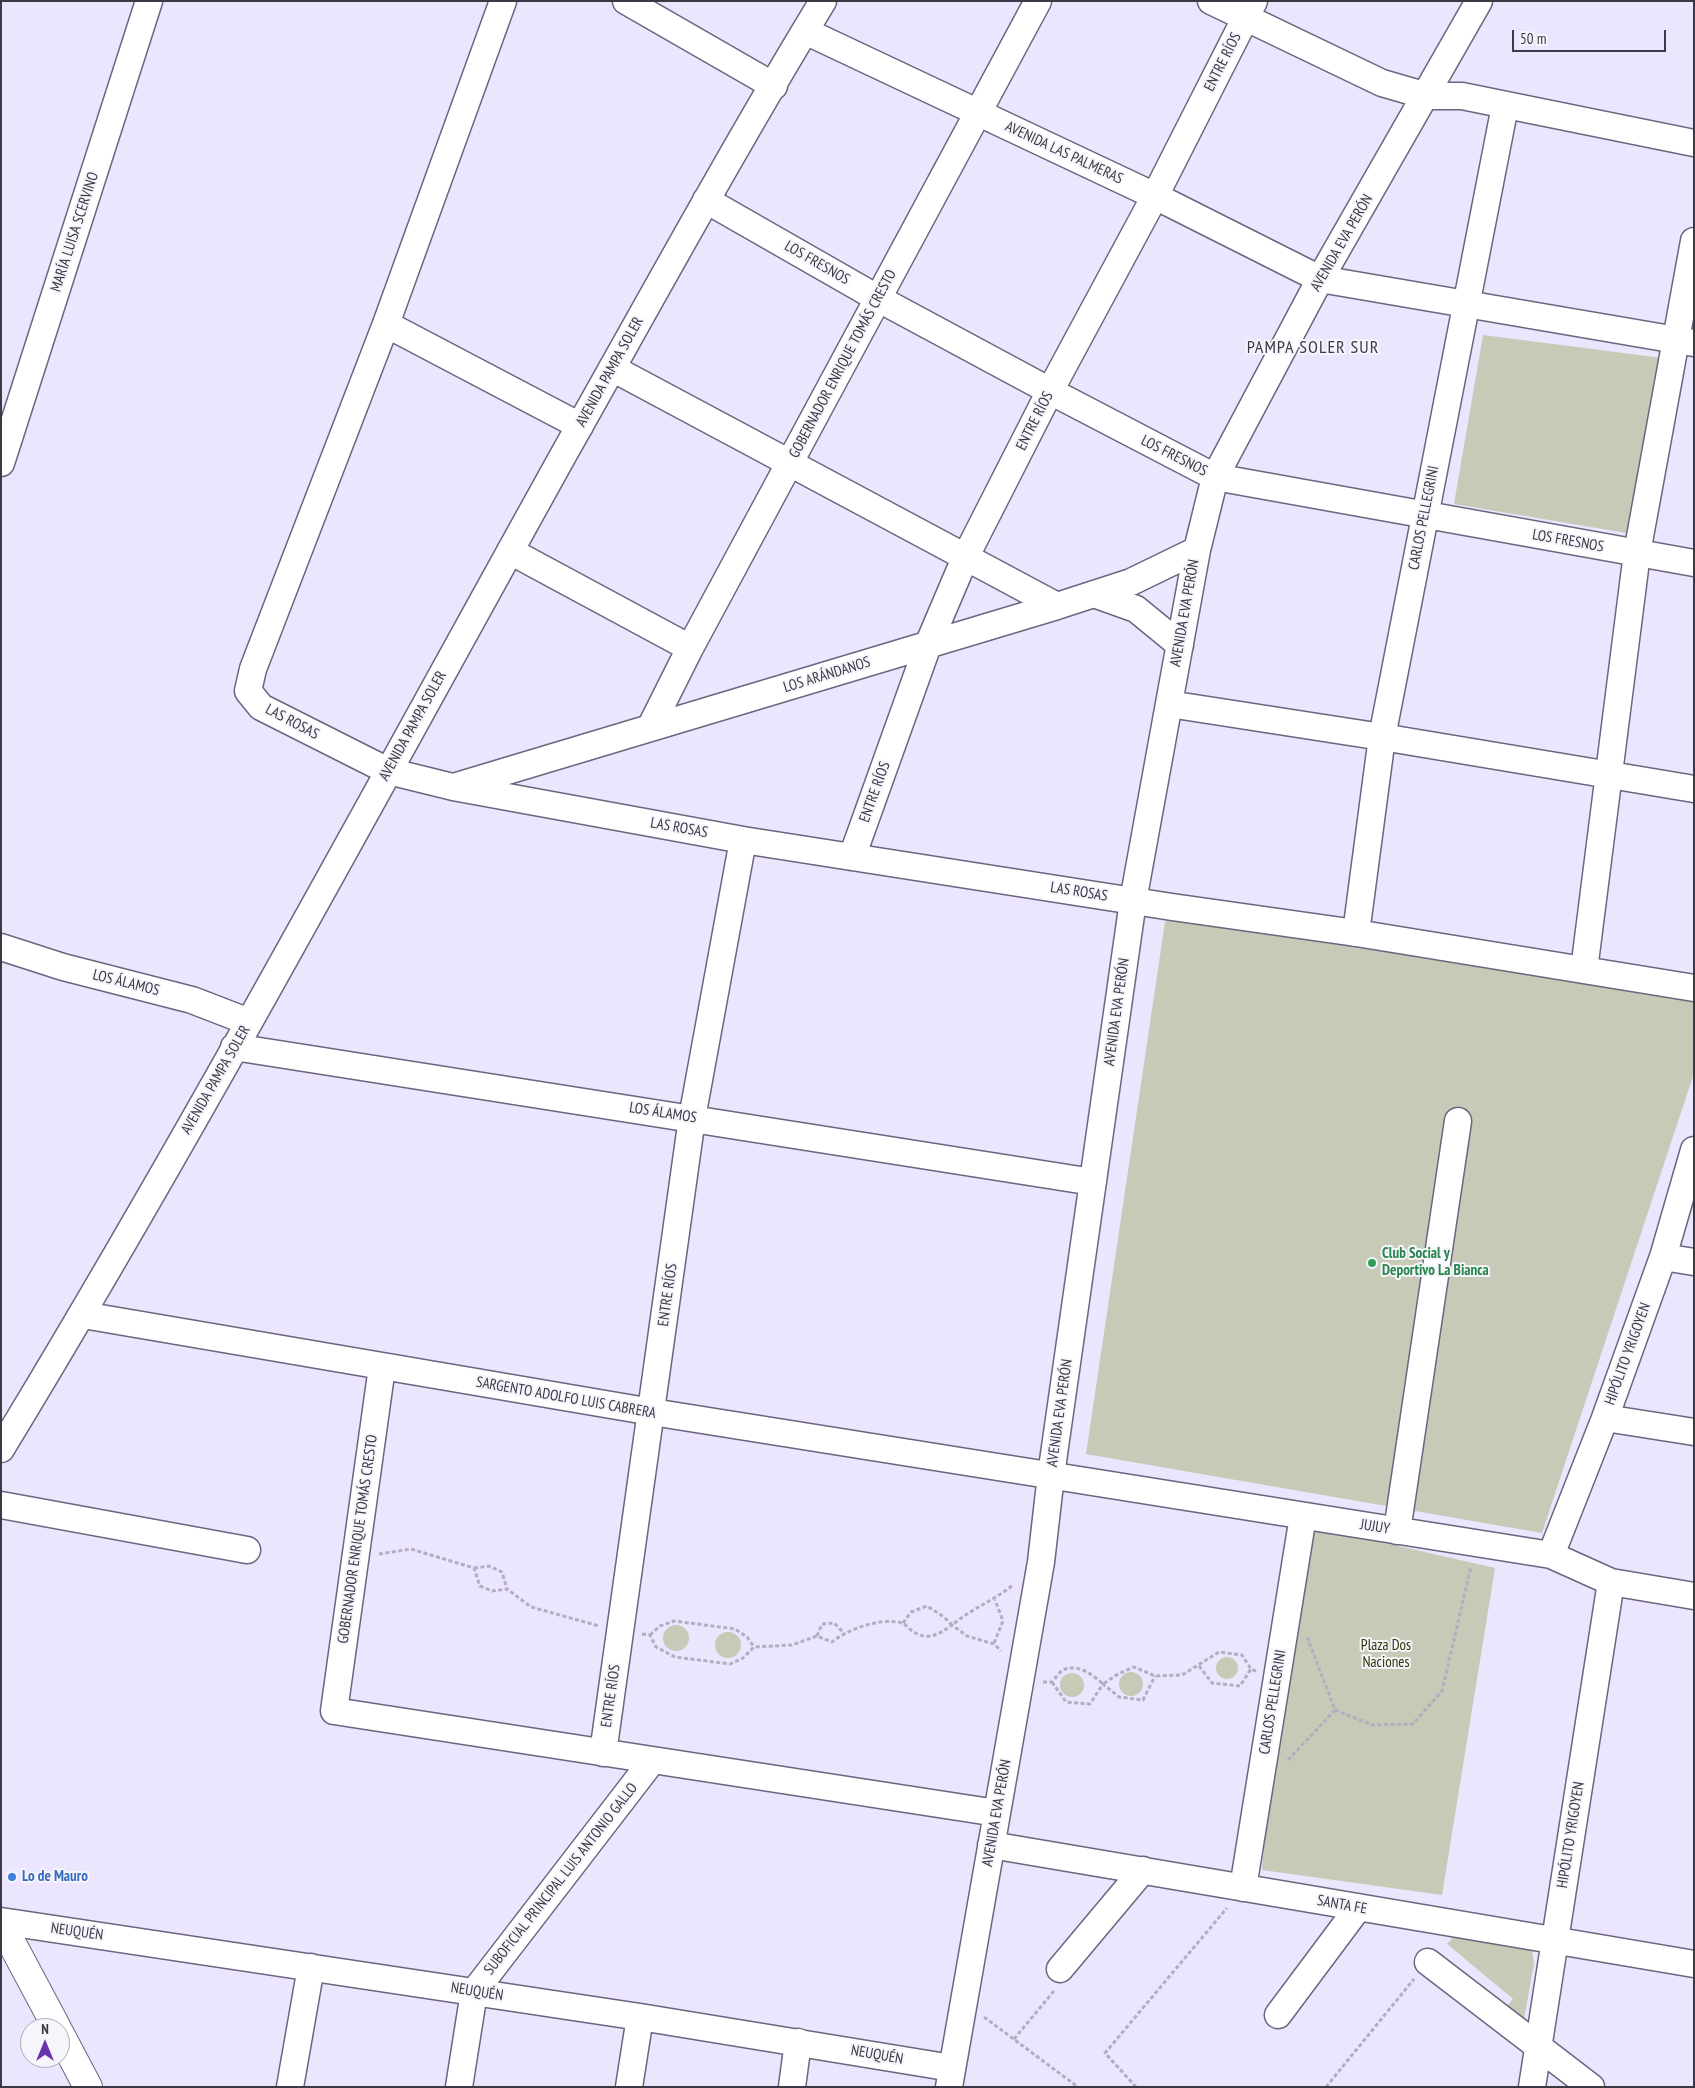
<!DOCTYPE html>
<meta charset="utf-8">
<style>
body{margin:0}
#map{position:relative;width:1695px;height:2088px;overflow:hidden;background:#ece5fe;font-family:"PT Sans Narrow",sans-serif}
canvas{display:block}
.frame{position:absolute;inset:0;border:2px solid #3c3945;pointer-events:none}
.north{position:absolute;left:20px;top:2018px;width:50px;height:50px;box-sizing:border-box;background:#f7f5fc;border:1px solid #acaab3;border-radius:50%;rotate:0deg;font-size:14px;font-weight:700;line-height:20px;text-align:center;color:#3c3945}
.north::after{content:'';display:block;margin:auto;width:18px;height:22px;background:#6834ab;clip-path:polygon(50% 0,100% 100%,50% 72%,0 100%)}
.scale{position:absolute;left:1512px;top:30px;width:154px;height:22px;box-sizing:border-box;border:2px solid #3c3945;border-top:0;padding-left:6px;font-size:15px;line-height:18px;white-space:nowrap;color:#3c3945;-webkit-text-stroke:4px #f7f5fc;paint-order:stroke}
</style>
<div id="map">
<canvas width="1695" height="2088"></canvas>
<div class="frame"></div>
<div class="north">N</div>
<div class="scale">50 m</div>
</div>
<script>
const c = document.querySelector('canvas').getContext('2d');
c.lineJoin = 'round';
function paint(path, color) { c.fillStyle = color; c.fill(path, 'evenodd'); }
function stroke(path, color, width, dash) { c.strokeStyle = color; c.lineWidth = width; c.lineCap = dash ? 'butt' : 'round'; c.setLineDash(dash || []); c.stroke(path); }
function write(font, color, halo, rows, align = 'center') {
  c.font = font + ' "PT Sans Narrow",sans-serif'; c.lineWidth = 4; c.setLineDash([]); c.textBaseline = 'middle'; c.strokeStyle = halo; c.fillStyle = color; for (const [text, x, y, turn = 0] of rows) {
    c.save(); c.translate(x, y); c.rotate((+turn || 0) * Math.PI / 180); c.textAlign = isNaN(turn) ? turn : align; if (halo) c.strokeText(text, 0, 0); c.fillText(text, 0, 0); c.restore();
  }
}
paint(new Path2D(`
 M 1483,335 L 1662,358 L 1632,534 L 1454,504 Z
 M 1187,914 L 1694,996 L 1694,1073 L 1542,1533 L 1086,1454 L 1165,922 Z
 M 1311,1526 L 1495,1568 L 1442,1895 L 1262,1870 L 1267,1807 Z
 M663 1638a13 13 0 1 1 26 0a13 13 0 1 1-26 0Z
 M715 1645a13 13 0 1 1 26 0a13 13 0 1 1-26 0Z
 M1216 1668a11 11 0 1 1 22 0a11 11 0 1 1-22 0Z
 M1119 1684a12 12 0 1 1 24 0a12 12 0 1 1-24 0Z
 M1060 1685a12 12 0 1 1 24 0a12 12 0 1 1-24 0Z
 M 1457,1933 L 1532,1950 L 1534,1963 L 1523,2025 L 1503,2011 L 1513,1999 L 1447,1944 Z`), '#c6cab6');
const minor = new Path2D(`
 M 503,1 L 386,324 L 253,669 L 248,691 L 261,707 L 388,771 L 453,787 L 743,840 L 1172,907 L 1356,933 L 1694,988
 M 626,1 L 774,86
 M 1211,1 L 1382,83 L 1427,96 L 1462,96 L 1694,143
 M 805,31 L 1155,196 L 1320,279 L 1694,343
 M 706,200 L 879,299 L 1050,391 L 1215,477 L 1694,563
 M 386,324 L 580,426
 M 612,368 L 1057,606
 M 1,463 L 149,1
 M 510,551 L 690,648
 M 1094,594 L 1136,609 L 1180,645
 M 1169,704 L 1382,737 L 1694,789
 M 650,728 L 690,648 L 1038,1
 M 457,786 L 1057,606 L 1131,582 L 1197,550
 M 852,857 L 928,645 L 965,558 L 1050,391 L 1155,196 L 1254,1
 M 1356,933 L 1382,737 L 1505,106
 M 1,947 L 63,967 L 192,1000 L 249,1022
 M 1584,970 L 1637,553 L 1694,241
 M 234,1047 L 1093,1182
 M 1663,1257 L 1694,1262
 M 83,1315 L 652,1412 L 1551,1555 L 1611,1582 L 1694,1596
 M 382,1367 L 334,1711 L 997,1813
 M 1605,1418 L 1694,1432
 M 1,1449 C 199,1123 380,785 565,452 C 650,301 733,149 823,1
 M 1,1505 L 247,1550
 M 1397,1531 L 1458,1121
 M 1551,1555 L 1605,1418 L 1663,1257 L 1694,1150
 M 603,1753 L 692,1118 L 743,840
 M 991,1845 L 1694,1964
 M 1243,1888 L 1303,1516
 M 1,1921 L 640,2017 L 952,2068
 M 1428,1962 L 1591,2087
 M 1060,1969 L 1143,1870
 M 1278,2015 L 1358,1908
 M 290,2087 L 311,1967
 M 459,2087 L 474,1992 L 652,1761
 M 629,2087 L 640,2017
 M 792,2087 L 798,2042
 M 949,2087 L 1041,1562 L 1051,1475 L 1133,901 L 1197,550 L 1215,477 L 1320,279 L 1479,1
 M 1532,2087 L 1611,1582`);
const major = new Path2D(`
 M 1,1923 L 57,2028
 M 60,2034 L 88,2087`);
stroke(minor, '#6d647f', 29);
stroke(major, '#6d647f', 30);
stroke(new Path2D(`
 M 379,1554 L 411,1549 L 474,1568 L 480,1586 L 492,1591 L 507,1589 L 531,1607 L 599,1626
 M 474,1568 L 489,1566 L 502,1572 L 507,1589
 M 903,1623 L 911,1612 L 927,1606 L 944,1617 L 952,1625 C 971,1609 993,1601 1013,1585
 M 642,1634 L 650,1635 L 656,1647 L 675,1657 L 730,1664 L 743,1658 L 754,1647 L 792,1645 L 817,1636 L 832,1642 C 848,1629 881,1617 902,1623 C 905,1624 908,1628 911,1630 C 926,1642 938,1635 952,1625 L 967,1636 L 994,1644 L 1001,1651
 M 650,1635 L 660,1626 L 674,1621 L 735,1629 L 747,1637 L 754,1647
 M 817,1636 L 822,1624 L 834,1623 L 844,1633
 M 1307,1637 L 1335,1710 L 1372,1725 L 1413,1724 L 1442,1691 L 1471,1566
 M 994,1643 L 1003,1621 L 995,1600
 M 1199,1666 L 1212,1683 L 1240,1686 L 1251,1669
 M 1043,1682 L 1052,1682 C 1055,1679 1059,1672 1063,1670 C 1078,1663 1093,1675 1103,1684 L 1118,1674 L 1134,1667 L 1155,1676 L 1182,1675 L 1219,1652 L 1242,1655 L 1251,1669 L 1256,1671
 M 1052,1682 L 1066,1702 L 1090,1704 L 1103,1684 L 1119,1697 L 1143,1700 L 1155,1676
 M 1288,1760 L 1335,1710
 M 984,2017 L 1078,2087
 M 1014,2039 L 1054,1991
 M 1136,2087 L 1105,2053 L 1227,1908
 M 1326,2087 L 1414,1979`), '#b3adc2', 3, [4, 2.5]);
stroke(minor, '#fff', 26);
stroke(major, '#fff', 28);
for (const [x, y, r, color] of [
 [1372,1263,5,"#2e9e5b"],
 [12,1877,5,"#3f7fe0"]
]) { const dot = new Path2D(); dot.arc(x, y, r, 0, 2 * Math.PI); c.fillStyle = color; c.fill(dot); stroke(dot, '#f7f5fc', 2); }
write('15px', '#3c3945', '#f7f5fc', [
 ["ENTRE RÍOS",1223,62,-63],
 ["AVENIDA LAS PALMERAS",1064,153,25],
 ["MARÍA LUISA SCERVINO",75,232,-72],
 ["AVENIDA EVA PERÓN",1342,243,-60],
 ["LOS FRESNOS",817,263,30],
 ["GOBERNADOR ENRIQUE TOMÁS CRESTO",843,364,-62],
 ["AVENIDA PAMPA SOLER",610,372,-61],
 ["ENTRE RÍOS",1035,421,-63],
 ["LOS FRESNOS",1174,456,27],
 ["CARLOS PELLEGRINI",1424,518,-79],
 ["LOS FRESNOS",1568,541,10],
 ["AVENIDA EVA PERÓN",1185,613,-80],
 ["LOS ARÁNDANOS",827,675,-17],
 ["LAS ROSAS",292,722,28],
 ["AVENIDA PAMPA SOLER",413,726,-61],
 ["ENTRE RÍOS",875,792,-70],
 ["LAS ROSAS",679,828,10],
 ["LAS ROSAS",1079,892,9],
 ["LOS ÁLAMOS",126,983,14],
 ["AVENIDA EVA PERÓN",1117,1012,-82],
 ["AVENIDA PAMPA SOLER",216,1080,-60],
 ["LOS ÁLAMOS",663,1113,9],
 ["ENTRE RÍOS",668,1295,-82],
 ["HIPÓLITO YRIGOYEN",1628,1354,-70],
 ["SARGENTO ADOLFO LUIS CABRERA",566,1398,10],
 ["AVENIDA EVA PERÓN",1060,1413,-82],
 ["JUJUY",1375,1527,9],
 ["GOBERNADOR ENRIQUE TOMÁS CRESTO",358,1539,-82],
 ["ENTRE RÍOS",611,1696,-82],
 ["CARLOS PELLEGRINI",1273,1702,-81],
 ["AVENIDA EVA PERÓN",997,1813,-80],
 ["HIPÓLITO YRIGOYEN",1571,1835,-81],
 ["SUBOFICIAL PRINCIPAL LUIS ANTONIO GALLO",561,1879,-52],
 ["SANTA FE",1342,1905,10],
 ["NEUQUÉN",77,1932,8],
 ["NEUQUÉN",477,1992,9],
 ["NEUQUÉN",877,2055,10]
]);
write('bold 15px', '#27864d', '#f7f5fc', [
 ["Club Social y",1382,1254],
 ["Deportivo La Bianca",1382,1271]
], 'left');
write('15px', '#2f3400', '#f7f5fc', [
 ["Plaza Dos",1386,1646],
 ["Naciones",1386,1663]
]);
write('bold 15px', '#366cbe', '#f7f5fc', [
 ["Lo de Mauro",22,1877]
], 'left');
c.letterSpacing = '1px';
write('18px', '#3c3945', '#f7f5fc', [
 ["PAMPA SOLER SUR",1313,348]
]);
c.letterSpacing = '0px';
</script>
